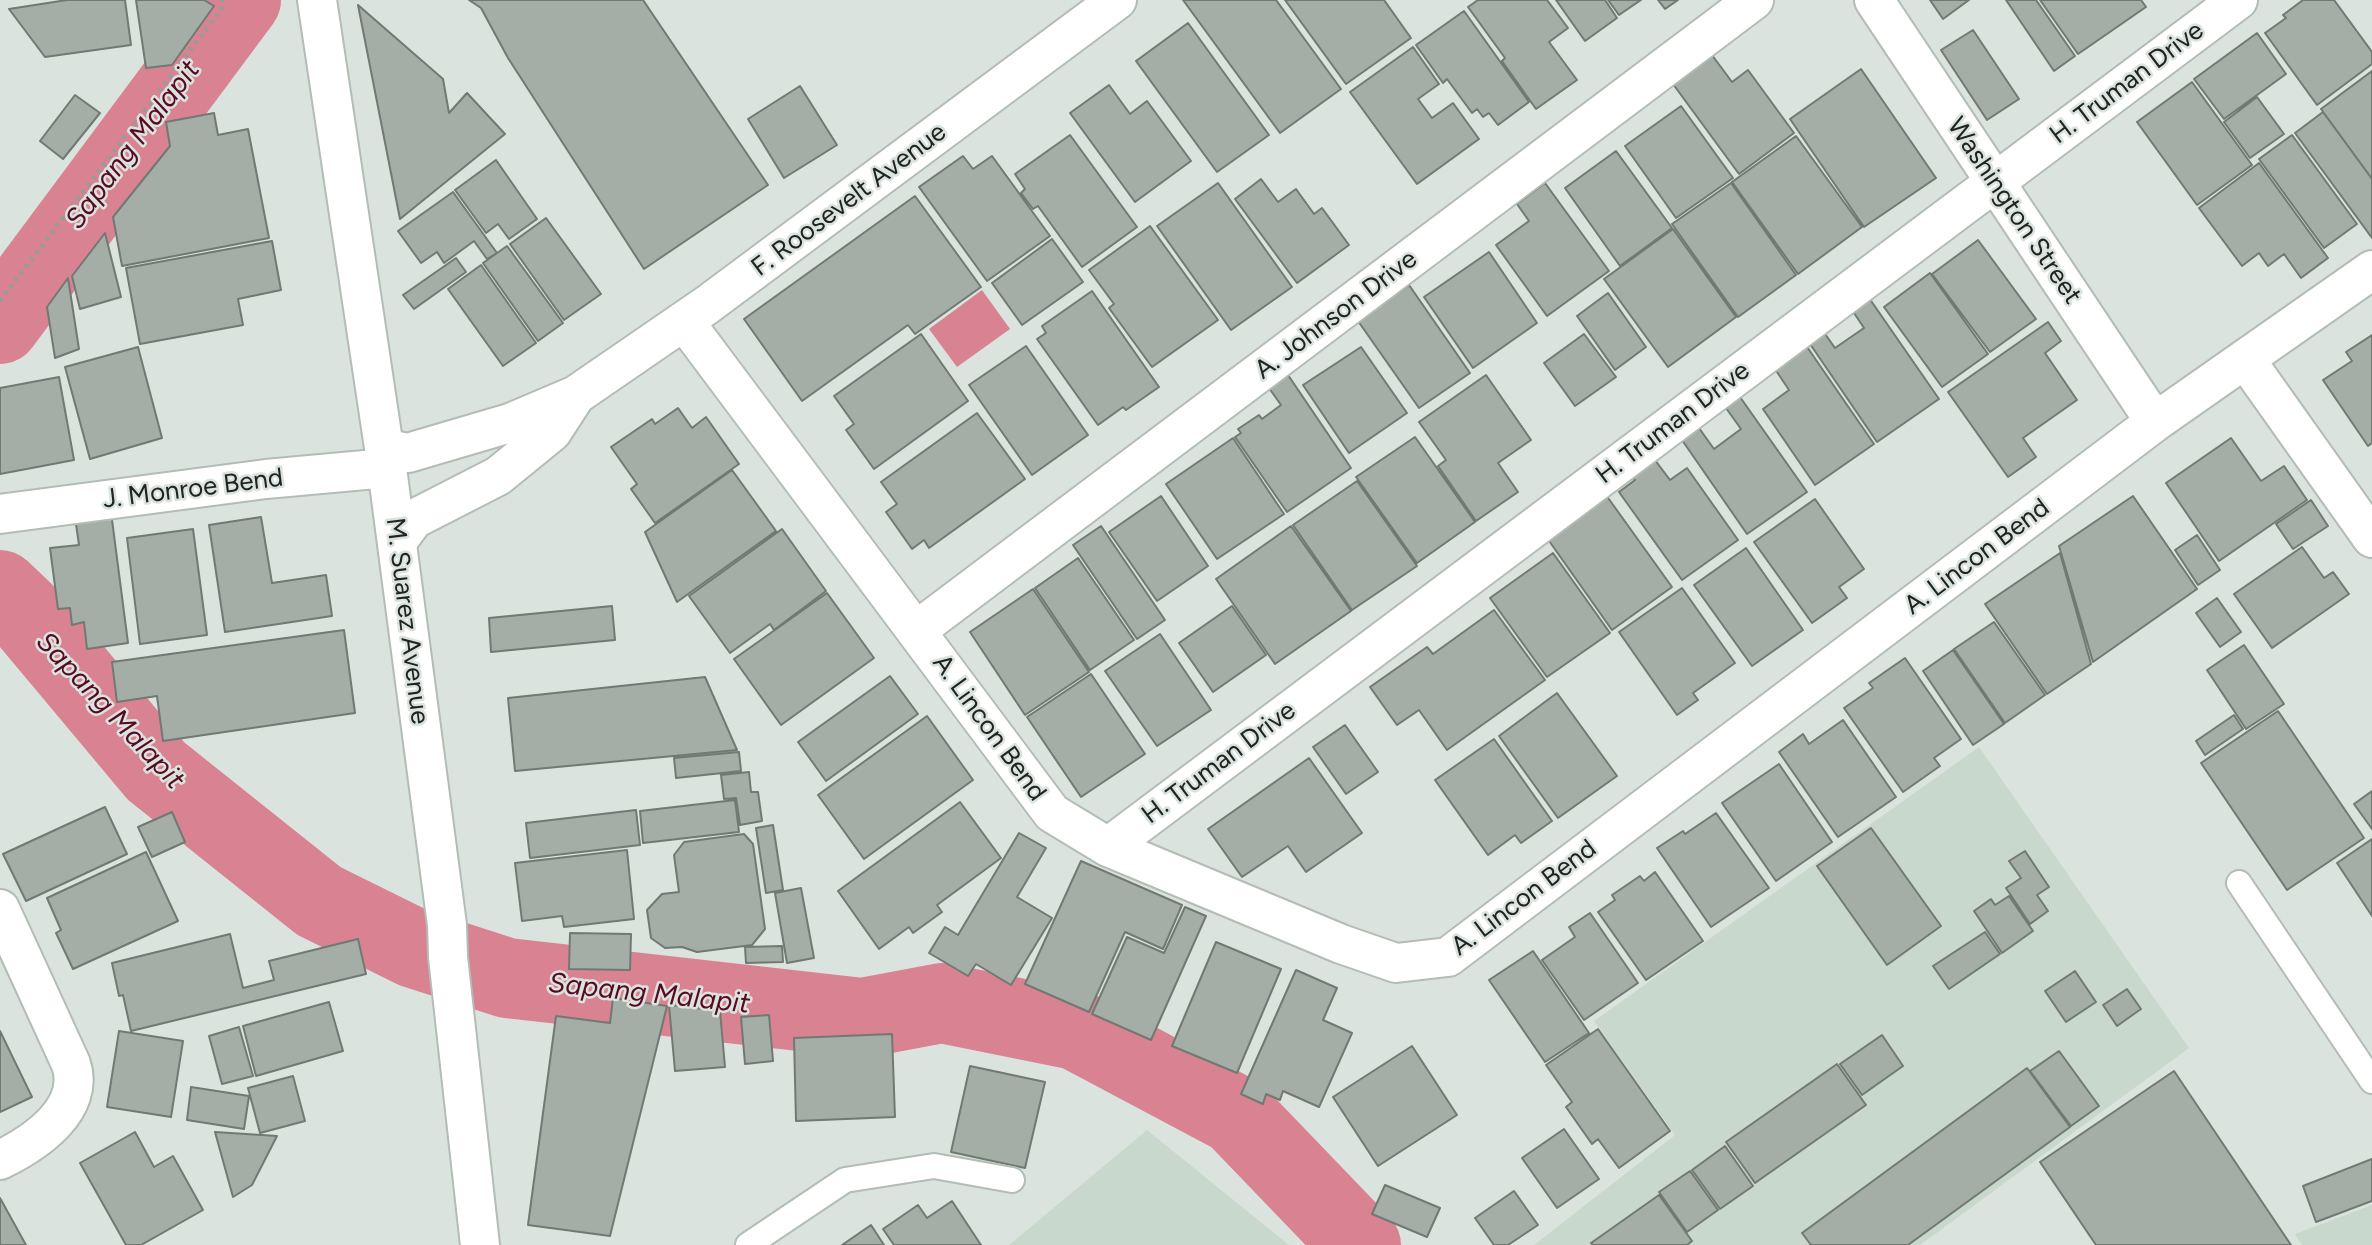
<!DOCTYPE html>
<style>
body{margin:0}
canvas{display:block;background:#dae3dd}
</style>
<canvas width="2372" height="1245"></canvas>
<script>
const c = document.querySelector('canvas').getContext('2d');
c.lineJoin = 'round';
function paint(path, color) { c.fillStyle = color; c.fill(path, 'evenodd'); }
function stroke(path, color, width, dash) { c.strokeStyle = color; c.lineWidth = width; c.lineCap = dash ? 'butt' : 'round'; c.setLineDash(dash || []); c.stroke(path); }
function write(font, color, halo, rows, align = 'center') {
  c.font = font + ' Figtree,sans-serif'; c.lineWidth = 5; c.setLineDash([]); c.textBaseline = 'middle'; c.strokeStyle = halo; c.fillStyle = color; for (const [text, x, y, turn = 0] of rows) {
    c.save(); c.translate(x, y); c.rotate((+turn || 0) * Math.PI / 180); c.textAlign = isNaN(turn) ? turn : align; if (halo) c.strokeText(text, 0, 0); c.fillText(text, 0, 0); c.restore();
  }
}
paint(new Path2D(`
 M 1979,747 L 2189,1048 L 1920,1245 L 1534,1245 L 1675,1135 L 1594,1021 Z
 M 1147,1130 L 1289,1245 L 1009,1245 Z
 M 2372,1205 L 2372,1245 L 2302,1245 L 2295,1234 Z`), '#c9d8cd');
paint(new Path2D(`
 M 982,290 L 1010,329 L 957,367 L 929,329 Z`), '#d98291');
stroke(new Path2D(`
 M 0,324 L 241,0
 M 0,590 L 22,611 L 156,771 L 319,901 L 414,948 L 507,978 L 862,1018 L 942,1003 L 1076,1030 L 1236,1115 L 1361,1245`), '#d98291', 80);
const building = new Path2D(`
 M 67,0 L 125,0 L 131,45 L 45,57 L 9,9 Z
 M 136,0 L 204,0 L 214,6 L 172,65 L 146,68 Z
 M 469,0 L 643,0 L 768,185 L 644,269 L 508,58 L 481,8 Z
 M 1183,0 L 1276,0 L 1341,89 L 1280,133 Z
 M 1285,0 L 1384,0 L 1411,38 L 1346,84 Z
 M 1478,0 L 1547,0 L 1568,28 L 1549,42 L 1577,80 L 1536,109 L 1502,61 L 1505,58 L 1468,7 Z
 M 1556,0 L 1605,0 L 1617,18 L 1585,41 Z
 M 1608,0 L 1641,0 L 1619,15 Z
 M 1658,0 L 1678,0 L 1665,9 Z
 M 1930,0 L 1969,0 L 1943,19 Z
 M 2006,0 L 2036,0 L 2075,56 L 2054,71 Z
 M 2040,0 L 2141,0 L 2146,7 L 2078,54 Z
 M 2303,0 L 2334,0 L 2372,52 L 2372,64 L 2317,105 L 2265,33 L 2286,18 L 2283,15 Z
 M 358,5 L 443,79 L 449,113 L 467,93 L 505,134 L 400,219 Z
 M 1464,11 L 1529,102 L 1498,125 L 1489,113 L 1483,117 L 1477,109 L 1472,113 L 1447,79 L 1443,83 L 1416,45 Z
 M 1188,23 L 1269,135 L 1217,172 L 1136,61 Z
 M 1973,30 L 2019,99 L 1987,120 L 1941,50 Z
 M 2257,33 L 2286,74 L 2224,119 L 2194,79 Z
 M 1413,47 L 1439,84 L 1418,99 L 1432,118 L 1453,103 L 1479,139 L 1417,184 L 1350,92 Z
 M 1712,55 L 1732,82 L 1748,70 L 1794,133 L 1739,174 L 1673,84 Z
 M 1861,69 L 1936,178 L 1864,227 L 1790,119 Z
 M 2372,71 L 2372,179 L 2321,109 Z
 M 2192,82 L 2252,165 L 2197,205 L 2137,122 Z
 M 1109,85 L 1130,114 L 1147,101 L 1191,161 L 1135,202 L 1070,113 Z
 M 800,86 L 837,145 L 784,178 L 748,119 Z
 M 75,95 L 100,113 L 63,159 L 40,141 Z
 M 2257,97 L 2284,134 L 2250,158 L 2224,122 Z
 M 1681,106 L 1733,178 L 1676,218 L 1625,146 Z
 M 2323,112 L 2372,179 L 2372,238 L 2295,133 Z
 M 214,113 L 218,135 L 248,129 L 269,238 L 122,266 L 113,217 L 170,146 L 166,122 Z
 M 1070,135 L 1137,227 L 1082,267 L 1038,206 L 1033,209 L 1021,193 L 1025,189 L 1015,174 Z
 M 2292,135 L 2357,224 L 2324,248 L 2259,159 Z
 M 1796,136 L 1862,227 L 1798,274 L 1732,182 Z
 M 1616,151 L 1672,228 L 1620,266 L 1565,188 Z
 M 963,156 L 973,169 L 992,156 L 1050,236 L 987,281 L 919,187 Z
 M 496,160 L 537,219 L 509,239 L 498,224 L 486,233 L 455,190 Z
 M 2259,163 L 2328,258 L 2301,278 L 2284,254 L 2268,266 L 2259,253 L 2242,266 L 2199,208 Z
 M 1261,179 L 1278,202 L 1296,189 L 1314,214 L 1322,208 L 1349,245 L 1297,283 L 1235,199 Z
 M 1218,183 L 1292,287 L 1231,330 L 1157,226 Z
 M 1545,183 L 1609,271 L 1547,316 L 1496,245 L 1529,221 L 1517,204 Z
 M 1731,183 L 1796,275 L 1738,317 L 1672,224 Z
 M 453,192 L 497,253 L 487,259 L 474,241 L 444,263 L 437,252 L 421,263 L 398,231 Z
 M 915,196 L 981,287 L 915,334 L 908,325 L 802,401 L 744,319 Z
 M 546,218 L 601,294 L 564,320 L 510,244 Z
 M 1150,226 L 1218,320 L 1152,367 L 1109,308 L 1114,304 L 1089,270 Z
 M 1673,229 L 1736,317 L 1668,367 L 1604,279 Z
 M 105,233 L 121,297 L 80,309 L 72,276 Z
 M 1052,239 L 1083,282 L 1022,325 L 992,283 Z
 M 1978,240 L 2036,319 L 1990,352 L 1932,274 Z
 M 272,241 L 281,290 L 238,299 L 243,325 L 140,344 L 126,268 Z
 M 507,246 L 563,323 L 538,341 L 483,263 Z
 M 1489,252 L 1537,323 L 1473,368 L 1424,297 Z
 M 456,258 L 466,272 L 414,309 L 403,295 Z
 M 481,265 L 536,343 L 503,366 L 448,289 Z
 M 1930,273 L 1988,354 L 1942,387 L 1884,307 Z
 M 68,278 L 79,349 L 55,358 L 47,307 Z
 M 1409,285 L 1470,373 L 1419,408 L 1358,321 Z
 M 1092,291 L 1159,387 L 1126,410 L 1123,407 L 1098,425 L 1037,339 L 1046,333 L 1042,326 Z
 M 1608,293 L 1646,347 L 1615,370 L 1577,316 Z
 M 1867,295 L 1939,399 L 1877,442 L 1808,341 L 1823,331 L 1835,348 L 1864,328 L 1850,307 Z
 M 2048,322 L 2061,341 L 2045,353 L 2077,400 L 2023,438 L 2036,457 L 2008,477 L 1948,392 Z
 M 921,334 L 968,401 L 874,469 L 846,430 L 854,424 L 834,396 Z
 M 1584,334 L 1616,377 L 1575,406 L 1544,363 Z
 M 2372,335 L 2372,443 L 2368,446 L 2323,380 L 2352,361 L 2346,352 Z
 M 1805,344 L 1874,444 L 1815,485 L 1763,409 L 1789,390 L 1773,366 Z
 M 1026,346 L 1088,435 L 1032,475 L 969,385 Z
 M 138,347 L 162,438 L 90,459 L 65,367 Z
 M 1361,347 L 1407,413 L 1349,453 L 1303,385 Z
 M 1288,375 L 1351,468 L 1287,512 L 1235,437 L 1241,433 L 1238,429 L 1259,415 L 1262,419 L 1281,405 L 1269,388 Z
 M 1486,375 L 1531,440 L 1498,463 L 1518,492 L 1476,521 L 1438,466 L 1446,460 L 1419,422 Z
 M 59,377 L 74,460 L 0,474 L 0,388 Z
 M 1740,397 L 1807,492 L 1747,534 L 1682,440 L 1699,428 L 1714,449 L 1741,429 L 1726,408 Z
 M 678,408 L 692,428 L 706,417 L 739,464 L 655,523 L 631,489 L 637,484 L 611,447 L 652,419 L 655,424 Z
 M 977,413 L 1025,479 L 929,548 L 924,540 L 912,549 L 886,512 L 897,504 L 881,482 Z
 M 1415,437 L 1475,522 L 1417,563 L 1356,477 Z
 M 1233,438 L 1284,514 L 1217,559 L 1166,484 Z
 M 2231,438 L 2261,481 L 2284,466 L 2307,500 L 2219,561 L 2166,483 Z
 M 1655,460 L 1670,480 L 1687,468 L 1738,540 L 1682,580 L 1619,492 L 1635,480 L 1632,476 Z
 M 732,470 L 776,531 L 677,602 L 645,532 Z
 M 1357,481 L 1417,566 L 1352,610 L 1293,525 Z
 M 1606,495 L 1672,587 L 1612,630 L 1547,538 Z
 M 1161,496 L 1208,566 L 1157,601 L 1109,532 Z
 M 2133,496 L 2197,589 L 2093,662 L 2059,546 Z
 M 1815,499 L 1864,569 L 1839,587 L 1847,598 L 1812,623 L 1754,542 Z
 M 2311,500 L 2328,526 L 2293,549 L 2276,524 Z
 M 111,512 L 128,643 L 87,649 L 84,622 L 72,625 L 70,608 L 58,609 L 50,548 L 79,545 L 75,517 Z
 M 261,517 L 272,583 L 326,575 L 332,616 L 225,632 L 209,525 Z
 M 1101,526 L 1165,620 L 1137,639 L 1073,545 Z
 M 1291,526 L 1351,611 L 1275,664 L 1216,579 Z
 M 193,529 L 207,635 L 140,644 L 127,538 Z
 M 782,529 L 826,591 L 774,630 L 770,624 L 730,653 L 689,596 Z
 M 2197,535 L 2220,570 L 2198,585 L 2175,550 Z
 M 2302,547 L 2324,578 L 2333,572 L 2349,594 L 2272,648 L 2234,594 Z
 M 1746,548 L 1803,630 L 1752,666 L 1694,585 Z
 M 1553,553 L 1610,633 L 1547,677 L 1490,598 Z
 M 2060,553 L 2091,664 L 2047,694 L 1985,604 Z
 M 1078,558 L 1134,640 L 1090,670 L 1035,588 Z
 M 1682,588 L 1735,663 L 1693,693 L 1698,700 L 1677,715 L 1619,632 Z
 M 1033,589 L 1089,672 L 1025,715 L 970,632 Z
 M 827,593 L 874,658 L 781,725 L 734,659 Z
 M 2217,598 L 2241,632 L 2220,647 L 2196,613 Z
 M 612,606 L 615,640 L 491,652 L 489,618 Z
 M 1232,606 L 1266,655 L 1213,692 L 1179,643 Z
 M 1494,610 L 1545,680 L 1447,750 L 1419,710 L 1397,725 L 1370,687 L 1427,647 L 1433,654 Z
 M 1994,622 L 2045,695 L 2005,723 L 1954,649 Z
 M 344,630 L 355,713 L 163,741 L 157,696 L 117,702 L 112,662 Z
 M 1160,634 L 1211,710 L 1157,746 L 1105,671 Z
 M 2244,645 L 2284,704 L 2246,729 L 2207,670 Z
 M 1953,650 L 2004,724 L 1973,745 L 1923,671 Z
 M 1905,658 L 1961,739 L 1934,758 L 1940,766 L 1903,792 L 1844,708 L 1873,688 L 1869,683 Z
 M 1091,674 L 1145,754 L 1081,797 L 1027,717 Z
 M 890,676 L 918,714 L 826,781 L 798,742 Z
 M 705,677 L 737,750 L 515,771 L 508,698 Z
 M 1557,693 L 1617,776 L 1558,818 L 1499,736 Z
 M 2278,711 L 2364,838 L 2287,890 L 2201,763 Z
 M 2234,715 L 2243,729 L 2205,755 L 2196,741 Z
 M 927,716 L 973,780 L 864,859 L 818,795 Z
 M 1843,720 L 1896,797 L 1838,837 L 1779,752 L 1803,734 L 1809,744 Z
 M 1345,725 L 1378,772 L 1346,794 L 1313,747 Z
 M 1494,739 L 1552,821 L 1521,843 L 1515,835 L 1488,855 L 1435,780 Z
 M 739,752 L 741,771 L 676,778 L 674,758 Z
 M 1309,758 L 1362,833 L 1306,872 L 1288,846 L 1242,877 L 1208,829 Z
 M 1779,764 L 1832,842 L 1776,881 L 1722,803 Z
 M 749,772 L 751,792 L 758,792 L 762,821 L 740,825 L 736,798 L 724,799 L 721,775 Z
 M 2372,791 L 2372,829 L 2354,804 Z
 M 735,800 L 739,832 L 643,843 L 640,811 Z
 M 960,802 L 1001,858 L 937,905 L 942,912 L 913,933 L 909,927 L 879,949 L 838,891 Z
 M 105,807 L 127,854 L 26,901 L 3,854 Z
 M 636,810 L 640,845 L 530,858 L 526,823 Z
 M 172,812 L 185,842 L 152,857 L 138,827 Z
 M 1716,813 L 1769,888 L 1711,927 L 1657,848 L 1683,831 L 1685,834 Z
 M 773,825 L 783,890 L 766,893 L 756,828 Z
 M 1871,828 L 1941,926 L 1887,965 L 1817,866 Z
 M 1019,833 L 1046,848 L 1017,897 L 1052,918 L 1011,985 L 976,964 L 968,976 L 929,953 L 945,927 L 958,935 Z
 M 744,834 L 753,844 L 765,929 L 752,945 L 697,952 L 682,947 L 665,948 L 651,938 L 647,910 L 662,894 L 679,892 L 674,855 L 684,842 Z
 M 2372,839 L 2372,916 L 2337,863 Z
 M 627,850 L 634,919 L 564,927 L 562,916 L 522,921 L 515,863 Z
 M 2025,851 L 2049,887 L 2037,895 L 2048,911 L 2030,924 L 2006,888 L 2021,878 L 2009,861 Z
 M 146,852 L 178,921 L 73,969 L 56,933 L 61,930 L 47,898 Z
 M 1081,861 L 1182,905 L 1163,949 L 1125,932 L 1089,1012 L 1025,984 Z
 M 1655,872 L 1703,941 L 1646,980 L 1598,912 L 1615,900 L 1612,895 L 1640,876 L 1644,881 Z
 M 801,888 L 814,958 L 787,963 L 775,893 Z
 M 2009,896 L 2033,931 L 2002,953 L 1974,911 L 1991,899 L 1995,905 Z
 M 1185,907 L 1206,916 L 1151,1040 L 1092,1014 L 1127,937 L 1164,953 Z
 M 1590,913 L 1638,983 L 1584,1020 L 1542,960 L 1575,937 L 1569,927 Z
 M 1985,932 L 2000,954 L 1949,989 L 1933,966 Z
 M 570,933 L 631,934 L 630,970 L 569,969 Z
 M 230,934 L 243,988 L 274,980 L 269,961 L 358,939 L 366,974 L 131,1031 L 123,995 L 119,996 L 112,963 Z
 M 1216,942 L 1281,969 L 1237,1073 L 1172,1046 Z
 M 782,946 L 783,962 L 746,963 L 745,947 Z
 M 1533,951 L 1589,1033 L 1545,1062 L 1489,980 Z
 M 1296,970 L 1337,988 L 1323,1020 L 1352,1033 L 1319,1107 L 1283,1091 L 1280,1100 L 1266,1094 L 1263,1104 L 1241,1094 Z
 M 2075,971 L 2096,1002 L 2066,1022 L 2045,991 Z
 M 2127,989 L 2141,1009 L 2117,1026 L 2103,1005 Z
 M 613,998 L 667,1006 L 610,1236 L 528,1225 L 556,1016 L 610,1023 Z
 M 329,1002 L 343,1051 L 256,1076 L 243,1026 Z
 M 669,1005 L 720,1011 L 725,1067 L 675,1071 Z
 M 769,1015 L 773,1061 L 745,1064 L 741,1017 Z
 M 239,1027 L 253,1076 L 222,1084 L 209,1036 Z
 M 1598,1029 L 1670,1131 L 1619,1168 L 1598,1139 L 1592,1144 L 1566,1107 L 1572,1102 L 1546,1065 Z
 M 0,1031 L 32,1097 L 0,1112 Z
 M 119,1031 L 183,1041 L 171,1117 L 107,1107 Z
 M 892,1034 L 895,1117 L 796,1121 L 794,1038 Z
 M 1882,1035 L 1903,1066 L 1862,1095 L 1840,1064 Z
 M 1412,1046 L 1457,1115 L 1378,1166 L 1333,1097 Z
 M 2059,1051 L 2099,1106 L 2071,1126 L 2030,1071 Z
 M 1837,1064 L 1866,1105 L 1755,1183 L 1726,1142 Z
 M 970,1066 L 1045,1082 L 1025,1168 L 951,1152 Z
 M 2027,1068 L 2070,1127 L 1908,1245 L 1811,1245 L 1802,1233 Z
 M 2174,1071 L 2291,1245 L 2096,1245 L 2040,1162 Z
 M 293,1076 L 305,1121 L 260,1133 L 248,1088 Z
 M 191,1087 L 249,1096 L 244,1129 L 187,1120 Z
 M 1564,1129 L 1599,1179 L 1557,1208 L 1522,1158 Z
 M 135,1132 L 154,1167 L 173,1156 L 203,1210 L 141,1245 L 126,1245 L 80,1163 Z
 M 215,1132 L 277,1136 L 252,1185 L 233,1197 Z
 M 1725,1146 L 1753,1186 L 1720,1209 L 1692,1170 Z
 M 2372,1159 L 2372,1201 L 2316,1222 L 2303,1186 Z
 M 1690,1171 L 1718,1210 L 1687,1232 L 1659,1192 Z
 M 1385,1185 L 1440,1208 L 1427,1237 L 1372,1214 Z
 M 1514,1191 L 1538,1225 L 1508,1245 L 1494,1245 L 1475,1218 Z
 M 1659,1195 L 1692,1241 L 1687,1245 L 1593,1245 L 1591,1243 Z
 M 0,1198 L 26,1245 L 0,1245 Z
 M 952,1201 L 981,1245 L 894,1245 L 883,1229 L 918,1205 L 927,1218 Z
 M 871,1225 L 884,1245 L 842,1245 Z`);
paint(building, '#a4ada6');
stroke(building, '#717973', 2);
const service = new Path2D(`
 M 2239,883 L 2372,1081
 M 748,1245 L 845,1180 L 934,1166 L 1012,1180`);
const minor = new Path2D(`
 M 1874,0 L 2155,422
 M 684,321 L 1052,813 L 1108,847 L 1341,944 L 1396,963 L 1448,957 L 2155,422 L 2372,270
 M 2245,359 L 2372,538
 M 384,448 L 408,453 L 510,423 L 576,395 L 707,305 L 1117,0
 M 0,514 L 266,479 L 387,468
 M 397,542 L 414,519 L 498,476 L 552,432 L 576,395
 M 917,630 L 1754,0
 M 1108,847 L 2238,0
 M 0,909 L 71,1064 C 86,1109 35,1143 0,1160`);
const tertiary = new Path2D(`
 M 317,0 L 387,468 L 447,925 L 448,957 L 480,1245`);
stroke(service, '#b3bcb5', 28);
stroke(minor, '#b3bcb5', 42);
stroke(tertiary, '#b3bcb5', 42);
stroke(new Path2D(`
 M 0,301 L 223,7 L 222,0`), '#969d98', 4.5, [3.5, 5]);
stroke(service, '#fff', 24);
stroke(minor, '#fff', 38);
stroke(tertiary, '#fff', 38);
write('26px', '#202421', '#dae3dd', [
 ["H. Truman Drive",2127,83,-37],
 ["F. Roosevelt Avenue",849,200,-37],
 ["Washington Street",2014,211,56],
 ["A. Johnson Drive",1336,315,-37],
 ["H. Truman Drive",1673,423,-37],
 ["J. Monroe Bend",193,489,-7],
 ["A. Lincon Bend",1977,557,-37],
 ["M. Suarez Avenue",407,621,83],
 ["A. Lincon Bend",989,728,54],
 ["H. Truman Drive",1219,763,-37],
 ["A. Lincon Bend",1524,898,-37]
]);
write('italic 28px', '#590a23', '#dae3dd', [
 ["Sapang Malapit",133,145,-53],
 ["Sapang Malapit",110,711,47],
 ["Sapang Malapit",649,994,6]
]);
</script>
